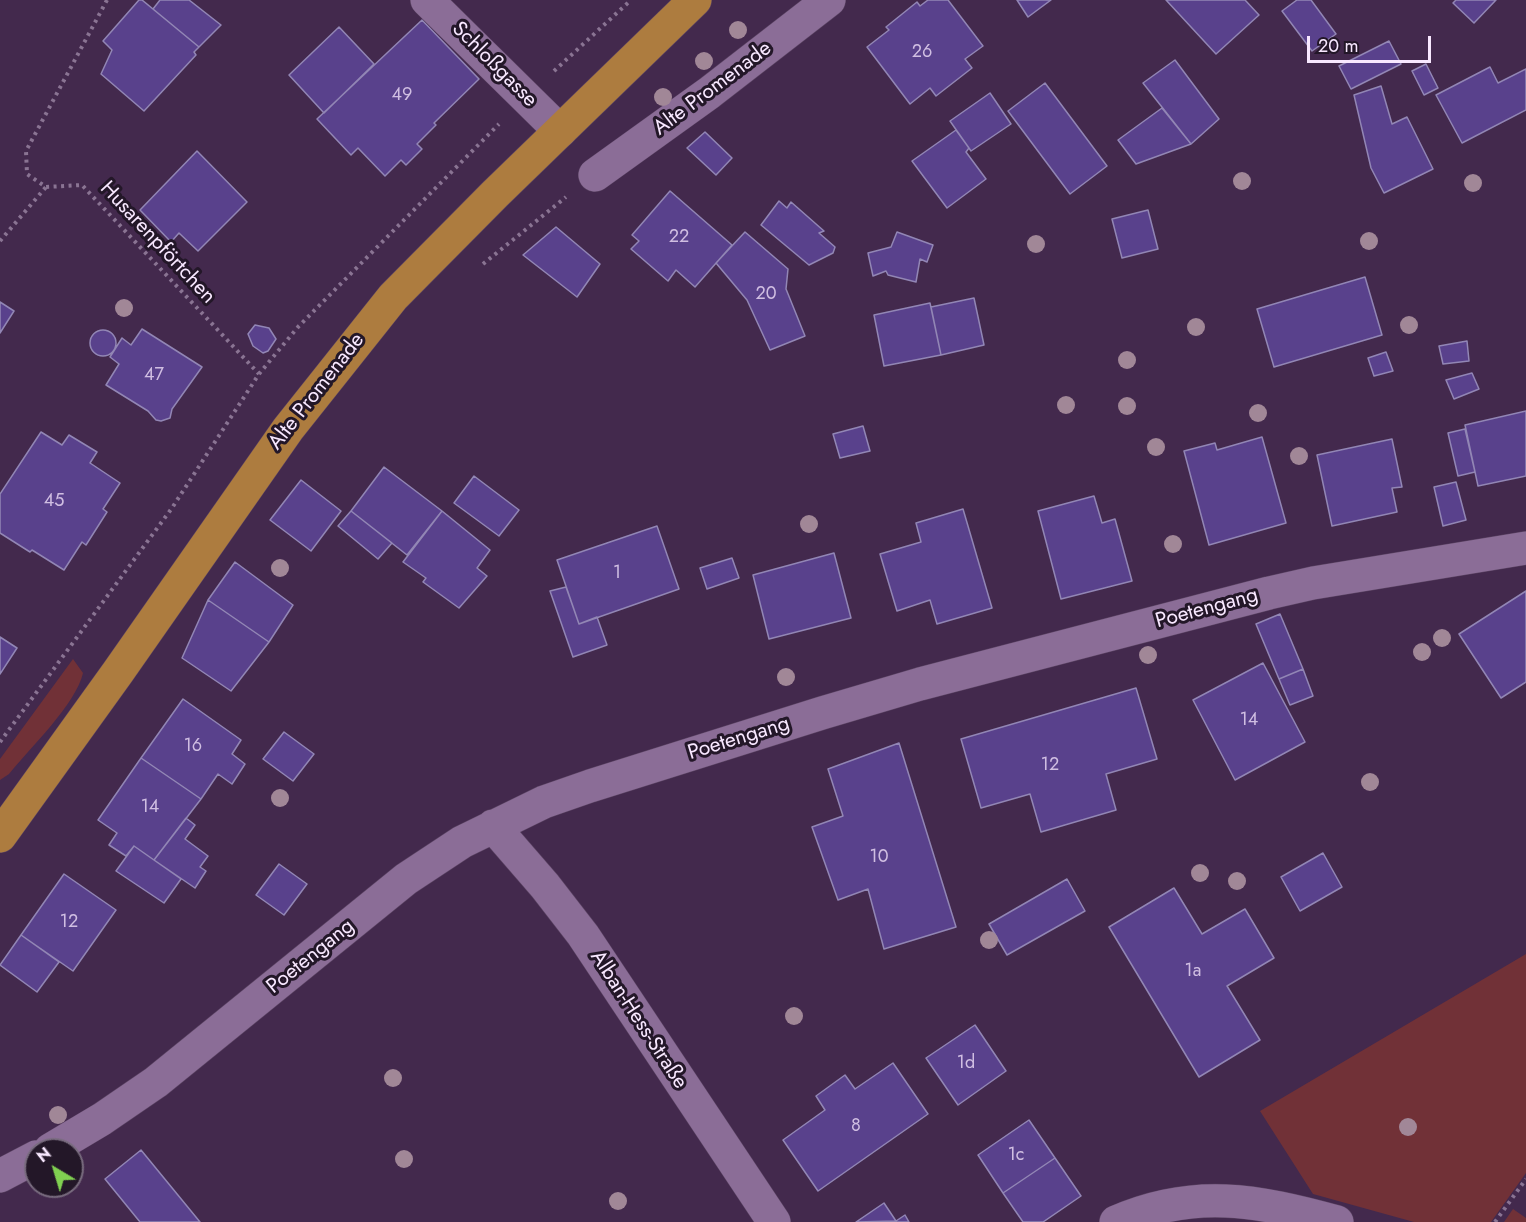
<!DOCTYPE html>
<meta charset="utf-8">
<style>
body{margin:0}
#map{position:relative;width:1526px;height:1222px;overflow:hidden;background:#43294d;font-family:Jost,sans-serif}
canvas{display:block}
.north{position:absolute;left:24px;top:1138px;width:60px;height:60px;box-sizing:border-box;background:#231728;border:2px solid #786b7e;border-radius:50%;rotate:322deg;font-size:16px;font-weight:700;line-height:24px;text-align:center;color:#f8e8ff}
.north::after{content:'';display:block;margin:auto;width:21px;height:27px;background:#80d051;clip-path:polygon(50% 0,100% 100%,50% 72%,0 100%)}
.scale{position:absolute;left:1307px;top:36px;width:124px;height:27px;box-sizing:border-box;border:3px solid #f8e8ff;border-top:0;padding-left:8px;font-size:18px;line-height:21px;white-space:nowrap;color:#f8e8ff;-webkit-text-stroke:4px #231728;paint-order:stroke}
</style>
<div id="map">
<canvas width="1526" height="1222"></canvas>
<div class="north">N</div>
<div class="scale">20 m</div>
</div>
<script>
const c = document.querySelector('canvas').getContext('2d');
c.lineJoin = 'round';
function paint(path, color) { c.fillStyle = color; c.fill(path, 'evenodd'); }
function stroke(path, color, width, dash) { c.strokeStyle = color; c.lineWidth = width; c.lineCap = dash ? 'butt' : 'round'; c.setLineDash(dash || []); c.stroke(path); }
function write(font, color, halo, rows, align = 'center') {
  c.font = font + ' Jost,sans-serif'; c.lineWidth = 6; c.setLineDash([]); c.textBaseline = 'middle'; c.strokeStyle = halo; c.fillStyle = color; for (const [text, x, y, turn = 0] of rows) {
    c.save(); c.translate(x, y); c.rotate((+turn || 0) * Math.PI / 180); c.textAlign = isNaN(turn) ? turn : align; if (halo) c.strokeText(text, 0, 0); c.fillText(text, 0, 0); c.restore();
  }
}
paint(new Path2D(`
 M 73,659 L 83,673 C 76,704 30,748 9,774 L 0,780 L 0,759 Z
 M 1526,954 L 1526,1173 L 1491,1222 L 1414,1222 L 1313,1194 L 1260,1111 Z
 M 1513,1209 L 1526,1218 L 1526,1222 L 1504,1222 Z`), '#713137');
const building = new Path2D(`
 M 139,0 L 142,0 L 199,47 L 194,52 L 196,55 L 144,111 L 101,74 L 112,50 L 103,41 Z
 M 160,0 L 189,0 L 221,25 L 199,47 L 153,9 Z
 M 928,0 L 948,0 L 983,46 L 965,59 L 972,68 L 936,96 L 930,88 L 910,104 L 867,47 L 889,30 L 886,27 L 917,2 L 920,6 Z
 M 1017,0 L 1051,0 L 1028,17 Z
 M 1166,0 L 1245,0 L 1259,15 L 1216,54 Z
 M 1297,0 L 1311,0 L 1336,34 L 1312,51 L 1282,11 Z
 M 1456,0 L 1496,0 L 1474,23 L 1453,3 Z
 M 422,20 L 479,79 L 434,123 L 436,125 L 417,144 L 422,149 L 406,165 L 401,160 L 385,176 L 358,148 L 351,155 L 317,119 Z
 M 339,27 L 374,64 L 324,113 L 289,75 Z
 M 1389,41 L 1401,64 L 1351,89 L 1339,66 Z
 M 1175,60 L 1219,119 L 1191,144 L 1143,83 Z
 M 1426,64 L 1438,88 L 1424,95 L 1412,71 Z
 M 1490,67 L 1498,83 L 1526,69 L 1526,110 L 1462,143 L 1436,95 Z
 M 1045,83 L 1107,166 L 1070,194 L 1008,111 Z
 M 1381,86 L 1392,124 L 1407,117 L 1433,169 L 1384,193 L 1371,168 L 1354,95 Z
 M 990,93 L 1011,124 L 971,151 L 950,121 Z
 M 1162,108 L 1191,144 L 1136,164 L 1118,140 Z
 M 956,130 L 969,148 L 966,152 L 986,179 L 947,208 L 912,161 Z
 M 705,132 L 732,158 L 716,175 L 687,148 Z
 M 197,151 L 247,202 L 198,251 L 179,233 L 171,242 L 140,210 Z
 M 670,191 L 732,245 L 695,287 L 676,270 L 668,281 L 631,249 L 639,241 L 632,235 Z
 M 779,201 L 787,208 L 791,202 L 824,231 L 819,233 L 835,247 L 833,253 L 809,265 L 761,225 Z
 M 1148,210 L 1158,249 L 1122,258 L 1112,219 Z
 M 556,227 L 600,264 L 577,297 L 523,255 Z
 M 745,232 L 788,269 L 786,289 L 805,336 L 770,350 L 747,300 L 716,263 Z
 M 897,232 L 933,245 L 927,262 L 920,259 L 916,282 L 888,275 L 886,271 L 873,276 L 868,253 L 891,247 Z
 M 1365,277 L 1382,335 L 1274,367 L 1257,309 Z
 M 974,298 L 984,345 L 941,355 L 931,307 Z
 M 0,302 L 14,311 L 0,333 Z
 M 930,303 L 941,355 L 884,366 L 874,315 Z
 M 255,325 L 269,328 L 276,339 L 268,351 L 263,353 L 253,346 L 248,334 Z
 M 142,329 L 202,367 L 172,409 L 170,418 L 161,421 L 156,420 L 148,411 L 106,385 L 119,364 L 110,357 L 122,338 L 131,345 Z
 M90 343a13 13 0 1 1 26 0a13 13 0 1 1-26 0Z
 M 1467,341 L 1469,361 L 1443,364 L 1439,346 Z
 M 1386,352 L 1393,371 L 1374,376 L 1368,358 Z
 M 1472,373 L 1479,389 L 1454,399 L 1446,380 Z
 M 1526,411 L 1526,476 L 1478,486 L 1465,425 Z
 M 863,426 L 870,451 L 840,458 L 833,434 Z
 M 1465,429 L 1475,472 L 1458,476 L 1448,433 Z
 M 41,432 L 62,445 L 69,435 L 97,452 L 90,463 L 120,483 L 103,509 L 107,512 L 86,545 L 82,542 L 64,570 L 32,550 L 30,552 L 0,533 L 0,494 Z
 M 1262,437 L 1286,523 L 1209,545 L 1184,451 L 1215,443 L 1217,450 Z
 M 1392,439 L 1402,487 L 1392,488 L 1397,512 L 1332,526 L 1317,455 Z
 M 384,467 L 442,511 L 407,555 L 351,511 Z
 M 474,476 L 519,510 L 499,536 L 454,503 Z
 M 301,480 L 341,511 L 311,551 L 270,520 Z
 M 1456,482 L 1466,520 L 1443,526 L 1434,487 Z
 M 1094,496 L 1102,523 L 1115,519 L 1132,581 L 1061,599 L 1038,511 Z
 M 963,509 L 992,608 L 937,624 L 930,600 L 897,611 L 880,554 L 921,542 L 916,523 Z
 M 351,511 L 392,543 L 378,559 L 338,526 Z
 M 442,511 L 490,550 L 477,568 L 487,576 L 459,608 L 423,582 L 426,578 L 403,562 Z
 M 657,526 L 679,589 L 579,624 L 557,560 Z
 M 834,553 L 851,618 L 769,639 L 753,575 Z
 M 732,558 L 739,578 L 707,589 L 700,568 Z
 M 235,562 L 293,605 L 269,642 L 208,600 Z
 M 566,587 L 579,624 L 597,617 L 607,645 L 573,657 L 550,591 Z
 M 1526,591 L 1526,682 L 1501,698 L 1459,634 Z
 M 208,600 L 269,642 L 231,691 L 182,658 Z
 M 1280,614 L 1303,669 L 1279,679 L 1256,624 Z
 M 0,637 L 17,648 L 0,674 Z
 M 1263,663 L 1305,742 L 1235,780 L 1193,700 Z
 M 1303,669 L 1313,696 L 1290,705 L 1279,679 Z
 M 1136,688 L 1157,759 L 1106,774 L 1116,810 L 1041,832 L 1030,794 L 981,808 L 961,739 Z
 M 183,699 L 241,740 L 232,754 L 245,764 L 232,784 L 218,774 L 201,799 L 141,758 Z
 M 284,732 L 314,754 L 293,781 L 263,759 Z
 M 899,743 L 956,927 L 884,949 L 868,889 L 838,900 L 812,827 L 843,816 L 828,769 Z
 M 141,758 L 201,799 L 154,860 L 134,846 L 126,856 L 109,845 L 117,833 L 98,820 Z
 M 186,818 L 195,825 L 185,839 L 208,856 L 200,867 L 206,871 L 195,888 L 154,860 Z
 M 134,846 L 181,879 L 164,903 L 116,871 Z
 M 1323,853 L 1342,887 L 1300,911 L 1281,877 Z
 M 279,864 L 307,884 L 284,915 L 256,895 Z
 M 64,874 L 116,910 L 73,971 L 21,935 Z
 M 1067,879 L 1085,911 L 1007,955 L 989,924 Z
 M 1174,888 L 1202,934 L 1245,909 L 1274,958 L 1227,986 L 1260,1040 L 1199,1077 L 1109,927 Z
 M 21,935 L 59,962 L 37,992 L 0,965 Z
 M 975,1025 L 1006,1071 L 958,1105 L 926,1058 Z
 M 893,1063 L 928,1114 L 818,1191 L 783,1140 L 825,1110 L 816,1096 L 845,1075 L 855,1089 Z
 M 1029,1120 L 1055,1158 L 1003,1193 L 978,1155 Z
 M 141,1150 L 200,1222 L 140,1222 L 105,1179 Z
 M 1055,1158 L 1081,1196 L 1043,1222 L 1023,1222 L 1003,1193 Z
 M 884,1203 L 896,1221 L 856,1222 Z
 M 905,1215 L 909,1222 L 895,1222 L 896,1221 Z`);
paint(building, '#59418c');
stroke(building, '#9286b5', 1.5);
const minor = new Path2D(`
 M 427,0 L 560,131
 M 595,175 L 709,93 L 829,0
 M 493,826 L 545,886 L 583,935 L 774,1222
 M 50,1150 L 102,1119 L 156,1082 L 406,879 L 462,842 L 544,802 L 590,786 L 822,713 L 920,684 L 1269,593 L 1313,583 L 1526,548
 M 0,1176 L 36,1157
 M 1116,1222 C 1194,1188 1257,1200 1337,1222`);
const major = new Path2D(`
 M 0,836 L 118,672 L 288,429 L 393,297 L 495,194 L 695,0`);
stroke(minor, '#5b4463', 34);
stroke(major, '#5b4463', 34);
stroke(new Path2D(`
 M 107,0 L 26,151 L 27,174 L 46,187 L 82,185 L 259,374
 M 554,71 L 631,0
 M 0,241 L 46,187
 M 483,264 L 566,197
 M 0,742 L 172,508 L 259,374 L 298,327 L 499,124
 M 1495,1222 L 1526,1179`), '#8a7493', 4, [3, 4.5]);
stroke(minor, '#8b6d97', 33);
stroke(major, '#ad7c3f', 33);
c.fillStyle = '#a18797';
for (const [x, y] of [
 [738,30],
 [704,61],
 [663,97],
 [1242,181],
 [1473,183],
 [1369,241],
 [1036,244],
 [124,308],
 [1409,325],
 [1196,327],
 [1127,360],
 [1066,405],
 [1127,406],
 [1258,413],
 [1156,447],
 [1299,456],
 [809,524],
 [1173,544],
 [280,568],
 [1442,638],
 [1422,652],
 [1148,655],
 [786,677],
 [1370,782],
 [280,798],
 [1200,873],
 [1237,881],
 [989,940],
 [794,1016],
 [393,1078],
 [58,1115],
 [1408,1127],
 [404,1159],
 [618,1201]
]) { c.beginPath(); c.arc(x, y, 9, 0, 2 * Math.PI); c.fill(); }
write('18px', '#d0bee2', null, [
 ["26",922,53],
 ["49",402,96],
 ["22",679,238],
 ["20",766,295],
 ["47",154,376],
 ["45",54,502],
 ["1",617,574],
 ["14",1249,721],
 ["16",193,747],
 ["12",1050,766],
 ["14",150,808],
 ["10",879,858],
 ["12",69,923],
 ["1a",1193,972],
 ["1d",966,1064],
 ["8",856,1127],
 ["1c",1016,1156]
]);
write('21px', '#f8e8ff', '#231728', [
 ["Schloßgasse",494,65,45],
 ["Alte Promenade",713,89,-37],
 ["Husarenpförtchen",157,243,47],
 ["Alte Promenade",317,392,-52],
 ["Poetengang",1207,609,-15],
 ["Poetengang",739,739,-17],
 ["Poetengang",311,957,-39],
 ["Alban-Hess-Straße",638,1020,57]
]);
</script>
